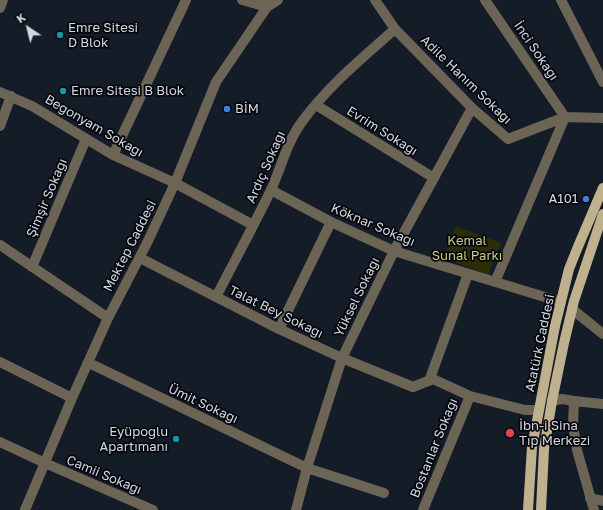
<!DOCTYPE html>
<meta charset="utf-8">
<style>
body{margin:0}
#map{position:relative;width:603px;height:510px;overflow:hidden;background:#141c28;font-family:"Golos Text",sans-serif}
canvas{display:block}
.north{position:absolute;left:8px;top:8px;width:40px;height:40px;-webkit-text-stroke:3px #04060b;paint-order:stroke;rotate:325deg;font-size:11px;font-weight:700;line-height:16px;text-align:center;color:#d2d8e0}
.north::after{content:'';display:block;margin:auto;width:14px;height:18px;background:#d2d8e0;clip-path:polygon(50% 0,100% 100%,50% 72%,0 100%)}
</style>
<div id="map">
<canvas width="603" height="510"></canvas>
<div class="north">K</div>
</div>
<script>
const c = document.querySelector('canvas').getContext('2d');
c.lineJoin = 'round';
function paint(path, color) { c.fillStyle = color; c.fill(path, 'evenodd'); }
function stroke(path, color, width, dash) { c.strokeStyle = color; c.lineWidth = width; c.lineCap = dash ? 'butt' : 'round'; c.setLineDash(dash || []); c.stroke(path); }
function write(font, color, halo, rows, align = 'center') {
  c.font = font + ' "Golos Text",sans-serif'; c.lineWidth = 3.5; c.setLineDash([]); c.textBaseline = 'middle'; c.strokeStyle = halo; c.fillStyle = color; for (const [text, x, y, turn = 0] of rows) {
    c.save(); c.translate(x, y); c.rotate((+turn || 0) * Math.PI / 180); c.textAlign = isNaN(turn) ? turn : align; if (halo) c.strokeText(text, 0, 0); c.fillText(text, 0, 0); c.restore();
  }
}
paint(new Path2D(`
 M 456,226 L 501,243 L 488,275 L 444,258 Z`), '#2c2d04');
stroke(new Path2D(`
 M 242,0 L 267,7
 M 375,0 L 395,29 L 472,108 L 508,139 L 565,117 L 603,118
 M 485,0 L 565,117 L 495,282
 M 561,0 L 603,82
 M 267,7 L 278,0
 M 0,8 L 3,0
 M 0,92 L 32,106 L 113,155 L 175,183 L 253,225
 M 316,105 L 434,178
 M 0,126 L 11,96
 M 113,155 L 186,0
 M 271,190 L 331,222 L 394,251 L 561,302
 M 0,245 L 108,318
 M 140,258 L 279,329 L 342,358 L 413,387 L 433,379 L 470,396 L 525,410 L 539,410
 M 32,267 L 86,139
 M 216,297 C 234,262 253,227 270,192 C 281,169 286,144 301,123 C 327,87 362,58 395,29
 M 572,309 L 603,334
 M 279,329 L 331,222
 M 0,362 L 72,398
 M 89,363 L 307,468 L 384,493
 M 429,381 L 468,274
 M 552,401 L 562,399 L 574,401 L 603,404
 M 574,401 L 573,425 L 577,450 L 594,510
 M 0,442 L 45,463 L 153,510
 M 590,498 L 603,501
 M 25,510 L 72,398 L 108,318 L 148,241 L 175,183 L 216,82 L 267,7 L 267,0
 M 296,510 L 307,468 L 342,358 L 394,251 L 472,108
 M 423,510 L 470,396`), '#6c6555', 10);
stroke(new Path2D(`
 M 528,510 L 532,447 L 555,326 L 569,269 L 577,249 L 603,188
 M 541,510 L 544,449 L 552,401 L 564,343 L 574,301 L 603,214`), '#c0b18e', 10);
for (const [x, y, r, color] of [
 [60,35,4,"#0f9aa8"],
 [63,91,4,"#0f9aa8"],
 [227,109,4,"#3f7fe0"],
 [586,199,4,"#3f7fe0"],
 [510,433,5,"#e0444e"],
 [176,439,4,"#0f9aa8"]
]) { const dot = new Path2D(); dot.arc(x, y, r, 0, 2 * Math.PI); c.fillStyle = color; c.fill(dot); stroke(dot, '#04060b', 1.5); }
write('13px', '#d2d8e0', '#04060b', [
 ["Emre Sitesi",68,28],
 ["D Blok",68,43],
 ["Emre Sitesi B Blok",71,91],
 ["BİM",235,109],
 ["A101",578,199,"right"],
 ["İbn-i Sina",519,426],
 ["Tıp Merkezi",519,441],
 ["Eyüpoğlu",168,432,"right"],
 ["Apartımanı",168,447,"right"]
], 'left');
write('13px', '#d2d8e0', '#04060b', [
 ["İnci Sokağı",536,51,56],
 ["Adile Hanım Sokağı",466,80,44],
 ["Begonyam Sokağı",94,126,30],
 ["Evrim Sokağı",382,131,32],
 ["Ardıç Sokağı",266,167,-66],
 ["Şimşir Sokağı",47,198,-67],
 ["Köknar Sokağı",373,225,23],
 ["Mektep Caddesi",130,246,-63],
 ["Yüksel Sokağı",357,297,-64],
 ["Talat Bey Sokağı",276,312,26],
 ["Atatürk Caddesi",540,343,-78],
 ["Ümit Sokağı",203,404,25],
 ["Bostanlar Sokağı",434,448,-68],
 ["Camii Sokağı",104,475,23]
]);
write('13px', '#c7cb86', '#04060b', [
 ["Kemal",467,241],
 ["Sunal Parkı",467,256]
]);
</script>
